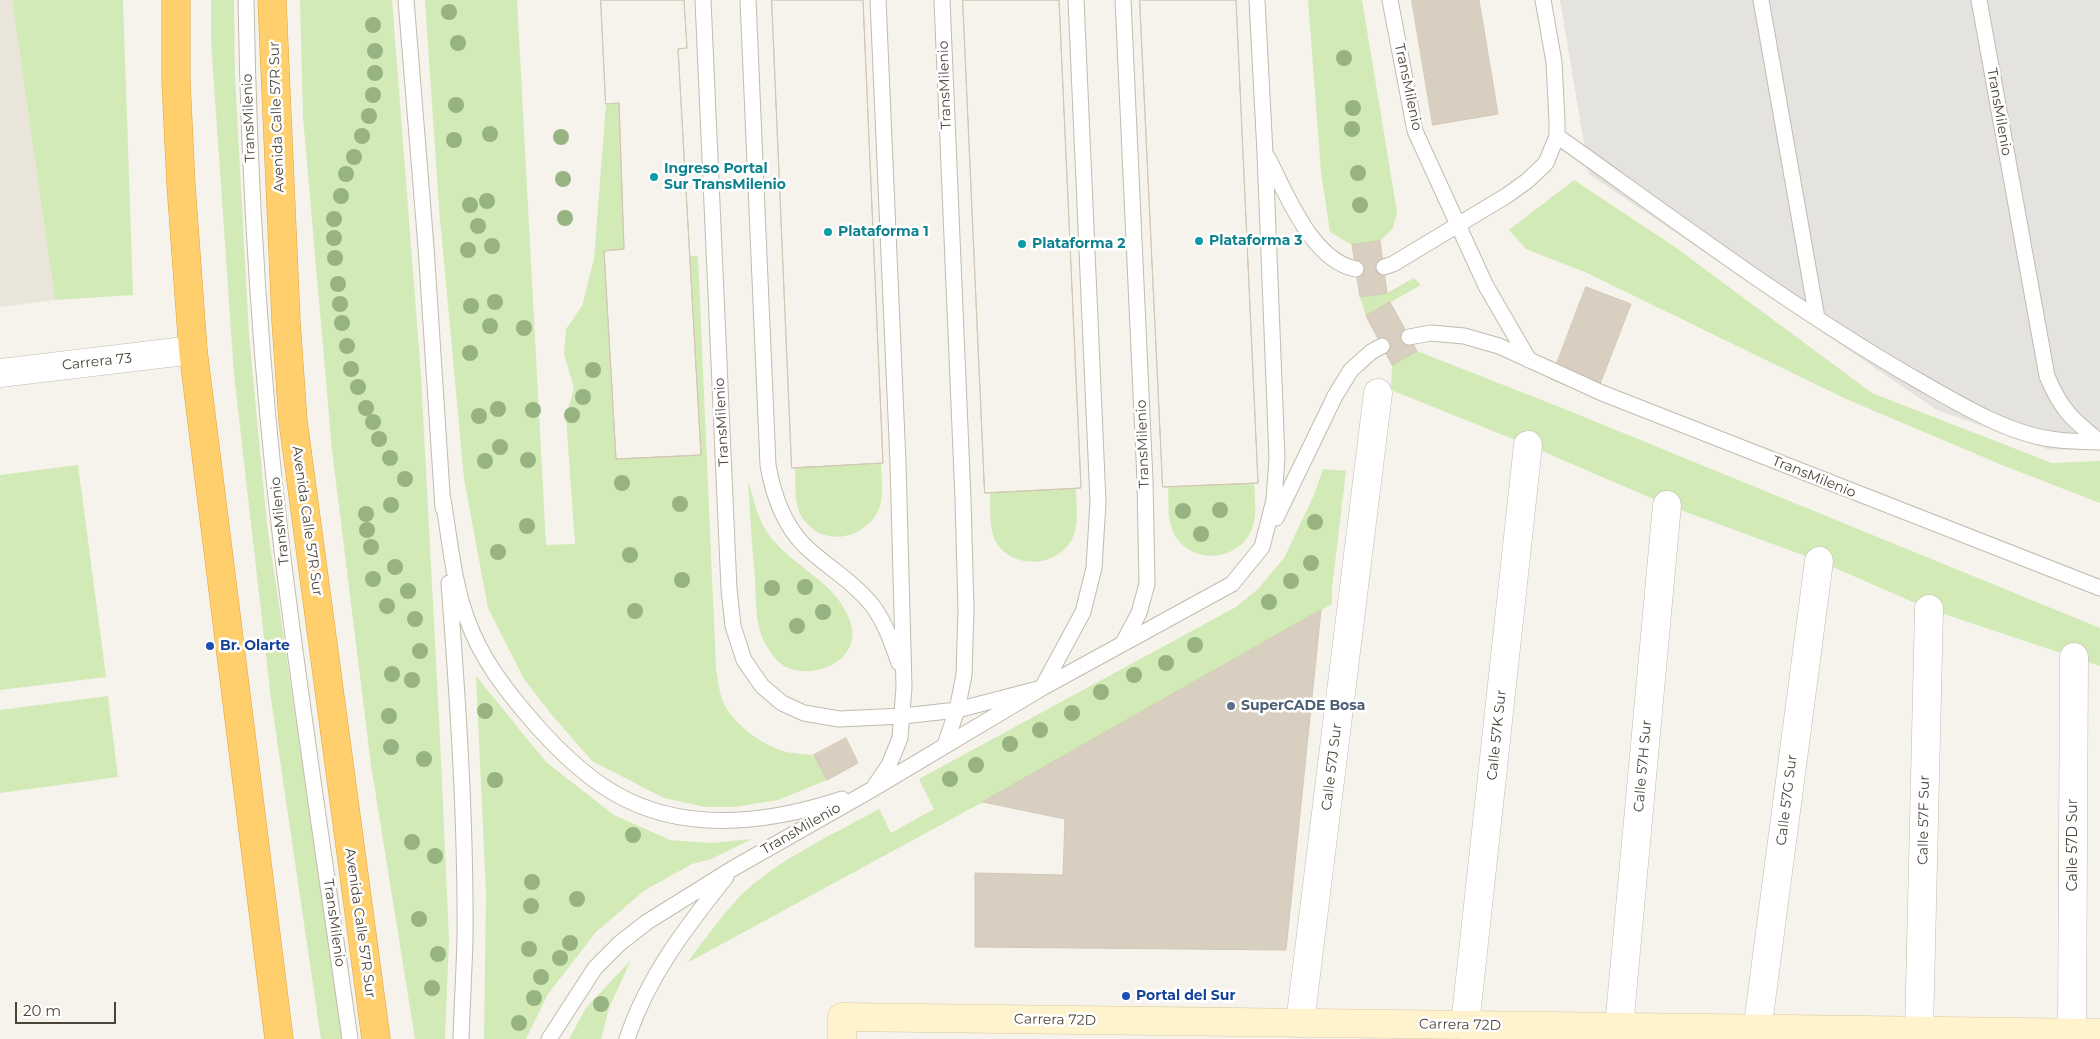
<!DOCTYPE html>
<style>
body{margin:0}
#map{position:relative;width:2100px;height:1039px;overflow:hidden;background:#f6f3ec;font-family:Montserrat,sans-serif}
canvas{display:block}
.scale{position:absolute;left:15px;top:1002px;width:101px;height:22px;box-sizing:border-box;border:2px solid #4b4439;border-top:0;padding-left:6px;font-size:15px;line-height:18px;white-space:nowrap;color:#4b4439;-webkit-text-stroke:4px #fff;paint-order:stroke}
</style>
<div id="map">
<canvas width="2100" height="1039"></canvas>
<div class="scale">20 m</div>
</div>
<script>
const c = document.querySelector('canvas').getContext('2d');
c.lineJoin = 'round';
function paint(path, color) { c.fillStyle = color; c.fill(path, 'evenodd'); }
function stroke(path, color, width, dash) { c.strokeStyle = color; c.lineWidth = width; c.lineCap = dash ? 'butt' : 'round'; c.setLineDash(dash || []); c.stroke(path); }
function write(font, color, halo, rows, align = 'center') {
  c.font = font + ' Montserrat,sans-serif'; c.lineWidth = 5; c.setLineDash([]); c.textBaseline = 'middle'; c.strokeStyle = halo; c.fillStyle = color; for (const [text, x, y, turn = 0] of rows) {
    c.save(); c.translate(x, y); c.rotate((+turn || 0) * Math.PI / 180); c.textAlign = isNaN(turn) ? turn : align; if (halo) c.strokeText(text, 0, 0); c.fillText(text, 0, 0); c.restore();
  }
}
paint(new Path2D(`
 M 0,0 L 12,0 L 55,300 L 0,307 Z`), '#eae5da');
paint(new Path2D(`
 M 12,0 L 123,0 L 133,295 L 55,300 Z
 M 211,0 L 234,0 L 235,76 L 249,335 L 267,524 L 343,1039 L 321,1039 L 271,699 L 234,374 L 211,41 Z
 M 300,0 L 392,0 L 421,375 L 440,738 L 449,940 L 445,1039 L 415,1039 L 371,765 L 332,450 L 303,117 Z
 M 425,0 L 517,0 L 546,545 L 575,544 L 566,417 L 574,388 L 564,354 L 566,329 L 582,306 L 594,259 L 606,104 L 619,103 L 624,249 L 604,251 L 616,459 L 701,455 L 690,256 L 698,256 L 716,668 C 718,679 719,695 725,706 C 738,727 760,743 783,751 C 793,754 804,754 814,755 L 827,780 L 778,800 L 735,807 L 705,807 L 664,798 L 592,761 L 551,714 L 524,679 L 488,608 L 464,479 L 439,208 Z
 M 1308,0 L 1362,0 L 1397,212 L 1393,228 L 1380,241 L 1352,245 L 1330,232 L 1321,172 Z
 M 1574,180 L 1675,247 L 1872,393 L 2052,463 L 2100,461 L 2100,503 L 2002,465 L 1846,399 L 1587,273 L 1526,249 L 1509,230 Z
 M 1414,278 L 1421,285 L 1366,316 L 1360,297 L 1387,293 Z
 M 1417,351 L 1567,410 L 2100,628 L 2100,666 L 1929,609 L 1819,561 L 1667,505 L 1528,445 L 1391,390 L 1392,365 Z
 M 881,464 C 881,477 884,493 880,506 C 869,538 825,549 804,520 C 793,506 796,484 795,467 Z
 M 78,465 L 106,677 L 0,690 L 0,475 Z
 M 1323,469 L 1346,471 L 1332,588 L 1332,604 L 983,802 L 687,963 C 705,939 729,905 751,886 C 789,854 836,833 879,809 L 891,833 L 934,809 L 919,779 L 1236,607 L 1258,589 L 1284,558 L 1314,495 Z
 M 748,481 C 754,500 759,525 773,540 C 797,569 837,583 850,621 C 864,659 815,682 784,666 C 776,661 769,651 765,643 C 755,625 756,599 755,579 C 752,547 750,514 748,481 Z
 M 1254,483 C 1255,500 1258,520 1249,535 C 1231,565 1184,562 1172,529 C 1167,516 1169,500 1168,487 Z
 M 1076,488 C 1076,505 1080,526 1071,541 C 1055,567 1016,569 998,545 C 988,531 991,508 990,492 Z
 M 476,676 L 546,762 L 614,815 L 670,840 L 711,843 L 752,839 L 711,859 L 692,864 L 645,890 L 596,932 L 548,994 L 526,1039 L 484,1039 L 486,893 Z
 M 108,696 L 118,777 L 0,793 L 0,710 Z
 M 631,960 L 609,1008 L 601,1039 L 569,1039 L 586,1008 Z`), '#d2eab5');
paint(new Path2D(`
 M 1560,0 L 2100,0 L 2100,449 L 2050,450 L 1937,410 L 1589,174 Z`), '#e5e3e0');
const building = new Path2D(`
 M 601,0 L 684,0 L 687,48 L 678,49 L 701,455 L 616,459 L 604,251 L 624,249 L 619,103 L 606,104 Z
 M 601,0 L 684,0 L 687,48 L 678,49 L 701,455 L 616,459 L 604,251 L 624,249 L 619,103 L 606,104 Z
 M 772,0 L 863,0 L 883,463 L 792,468 Z
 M 772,0 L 863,0 L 883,463 L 792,468 Z
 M 963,0 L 1059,0 L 1081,488 L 985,493 Z
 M 963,0 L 1059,0 L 1081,488 L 985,493 Z
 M 1140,0 L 1236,0 L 1258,483 L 1163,487 Z
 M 1140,0 L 1236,0 L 1258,483 L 1163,487 Z
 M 1412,0 L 1479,0 L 1498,114 L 1433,125 Z
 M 1380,241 L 1387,293 L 1360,297 L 1352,245 Z
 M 1586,287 L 1631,304 L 1595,397 L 1551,379 Z
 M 1390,302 L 1417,351 L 1392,365 L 1366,316 Z
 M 1321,610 L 1286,950 L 975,947 L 975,873 L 1063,875 L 1065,819 L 983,802 Z
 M 846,738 L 858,763 L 827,780 L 814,755 Z`);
paint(building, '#d8cfc1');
stroke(building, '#d3c7b4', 1);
const lane = new Path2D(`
 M 246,0 C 249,184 260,367 282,550 C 302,713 327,876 350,1039
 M 406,0 L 426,247 L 443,508
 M 703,0 L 729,589 L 733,626 L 744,660 L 762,686 L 782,703 L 804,713 L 839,719 L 903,716 L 957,710 L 1042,688 L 1083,612 L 1094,568 L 1098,502 L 1076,0
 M 748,0 L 768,465 C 773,494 783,523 803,544 C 825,566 852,580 872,605 C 885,622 892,643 899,663
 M 942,0 L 963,499 L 966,609 L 964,675 L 957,710 L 945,745
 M 1123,0 L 1145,480 L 1147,584 L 1139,613 L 1123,643
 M 1390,0 L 1415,131 L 1486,286 L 1529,360
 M 1761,0 L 1817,318
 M 1979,0 L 2047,376 C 2061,410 2072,419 2100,442
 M 1557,136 C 1674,219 1793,309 1917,380 C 1956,402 2006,433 2051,439 C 2067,442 2084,441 2100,442
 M 1268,158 C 1286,193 1312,261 1356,269
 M 1384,267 L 1393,264 L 1506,196 L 1527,181 L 1546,163 L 1557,136 L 1557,121 L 1554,62 L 1543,0
 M 1409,337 L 1431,333 L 1464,336 L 1499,346 L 1602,393 L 2100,588
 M 443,500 C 450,540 453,581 467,619 C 481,659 507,692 535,724 C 558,750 583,775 614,793 C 684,834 769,823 842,799
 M 1276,518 L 1335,396 L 1351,370 L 1371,352 L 1382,346
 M 449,583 C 458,702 466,822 465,940 C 464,973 462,1006 461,1039
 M 876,784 L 889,765 L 900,738 L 904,687 L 898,463 L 878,0
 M 549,1039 L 595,968 L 620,943 L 647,922 L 732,869 L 871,790 L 1042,688 L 1232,584 L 1262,547 L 1274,500 L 1277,458 L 1265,153 L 1257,0
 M 627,1039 C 647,978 686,927 726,877`);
const street = new Path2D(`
 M 0,373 L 193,350
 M 1300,1023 L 1378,393
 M 1465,1025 L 1528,445
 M 1619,1027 L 1667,505
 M 1919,1031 L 1929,609
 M 2072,1033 L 2074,657
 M 1756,1039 L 1819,561`);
const secondary = new Path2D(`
 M 842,1039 L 842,1017 L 2100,1033`);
const highway = new Path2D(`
 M 176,0 L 176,81 L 181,185 L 193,350 L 279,1039
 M 272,0 L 286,321 L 293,421 L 376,1039`);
stroke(lane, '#c2bbae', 17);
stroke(street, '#c2bbae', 29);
stroke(secondary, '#d6c79b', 29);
stroke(highway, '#e0a43c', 29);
stroke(lane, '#fff', 15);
stroke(street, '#fff', 28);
stroke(secondary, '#fff3cd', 28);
stroke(highway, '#ffcf6e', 28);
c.fillStyle = '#97b381';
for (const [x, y] of [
 [449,12],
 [373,25],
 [458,43],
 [375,51],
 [1344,58],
 [375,73],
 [373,95],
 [456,105],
 [1353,108],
 [369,116],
 [1352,129],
 [490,134],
 [362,136],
 [561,137],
 [454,140],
 [354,157],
 [1358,173],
 [346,174],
 [563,179],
 [341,196],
 [487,201],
 [470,205],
 [1360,205],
 [565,218],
 [334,219],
 [478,226],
 [334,238],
 [492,246],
 [468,250],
 [335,258],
 [338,284],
 [495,302],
 [340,304],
 [471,306],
 [342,323],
 [490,326],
 [524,328],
 [347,346],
 [470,353],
 [351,369],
 [593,370],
 [358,387],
 [583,397],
 [366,408],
 [498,409],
 [533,410],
 [572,415],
 [479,416],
 [373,422],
 [379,439],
 [500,447],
 [390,458],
 [528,460],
 [485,461],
 [405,479],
 [622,483],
 [680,504],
 [391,505],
 [1220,510],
 [1183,511],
 [366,514],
 [1315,522],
 [527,526],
 [367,530],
 [1201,534],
 [371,547],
 [498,552],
 [630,555],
 [1311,563],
 [395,567],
 [373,579],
 [682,580],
 [1291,581],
 [805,587],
 [772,588],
 [408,591],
 [1269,602],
 [387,606],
 [635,611],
 [823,612],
 [415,619],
 [797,626],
 [1195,645],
 [420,651],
 [1166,663],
 [392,674],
 [1134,675],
 [412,680],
 [1101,692],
 [485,711],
 [1072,713],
 [389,716],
 [1040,730],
 [1010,744],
 [391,747],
 [424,759],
 [976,765],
 [950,779],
 [495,780],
 [633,835],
 [412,842],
 [435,856],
 [532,882],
 [577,899],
 [531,906],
 [419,919],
 [570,943],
 [529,949],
 [438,954],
 [560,958],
 [541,977],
 [432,988],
 [534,998],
 [601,1004],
 [519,1023]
]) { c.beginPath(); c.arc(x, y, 8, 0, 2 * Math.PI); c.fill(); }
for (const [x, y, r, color] of [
 [654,177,5,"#0f9aa8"],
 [828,232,5,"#0f9aa8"],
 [1199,241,5,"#0f9aa8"],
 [1022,244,5,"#0f9aa8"],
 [210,646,5,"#1a4fb4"],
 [1231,706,5,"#5c6f8a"],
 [1126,996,5,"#1a4fb4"]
]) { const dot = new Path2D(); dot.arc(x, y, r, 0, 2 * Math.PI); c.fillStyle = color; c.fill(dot); stroke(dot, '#fff', 2); }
write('14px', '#4b4439', '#fff', [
 ["TransMilenio",945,85,-92],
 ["TransMilenio",1408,87,78],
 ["TransMilenio",1999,112,80],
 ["Avenida Calle 57R Sur",277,117,-92],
 ["TransMilenio",249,118,-92],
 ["Carrera 73",97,362,-6],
 ["TransMilenio",722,422,-93],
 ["TransMilenio",1143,444,-92],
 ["TransMilenio",1814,477,22],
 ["TransMilenio",280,521,-96],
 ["Avenida Calle 57R Sur",307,521,82],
 ["Calle 57K Sur",1497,735,-84],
 ["Calle 57H Sur",1643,766,-85],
 ["Calle 57J Sur",1332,767,-83],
 ["Calle 57G Sur",1787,800,-83],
 ["Calle 57F Sur",1924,820,-89],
 ["TransMilenio",801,829,-30],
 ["Calle 57D Sur",2073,845,-90],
 ["TransMilenio",334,923,82],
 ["Avenida Calle 57R Sur",360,923,82],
 ["Carrera 72D",1055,1020,1],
 ["Carrera 72D",1460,1025,1]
]);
write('bold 14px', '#0d838f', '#fff', [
 ["Ingreso Portal",664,169],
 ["Sur TransMilenio",664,185],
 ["Plataforma 1",838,232],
 ["Plataforma 3",1209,241],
 ["Plataforma 2",1032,244]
], 'left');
write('bold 14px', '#164399', '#fff', [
 ["Br. Olarte",220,646],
 ["Portal del Sur",1136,996]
], 'left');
write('bold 14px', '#4e5e75', '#fff', [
 ["SuperCADE Bosa",1241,706]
], 'left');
</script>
